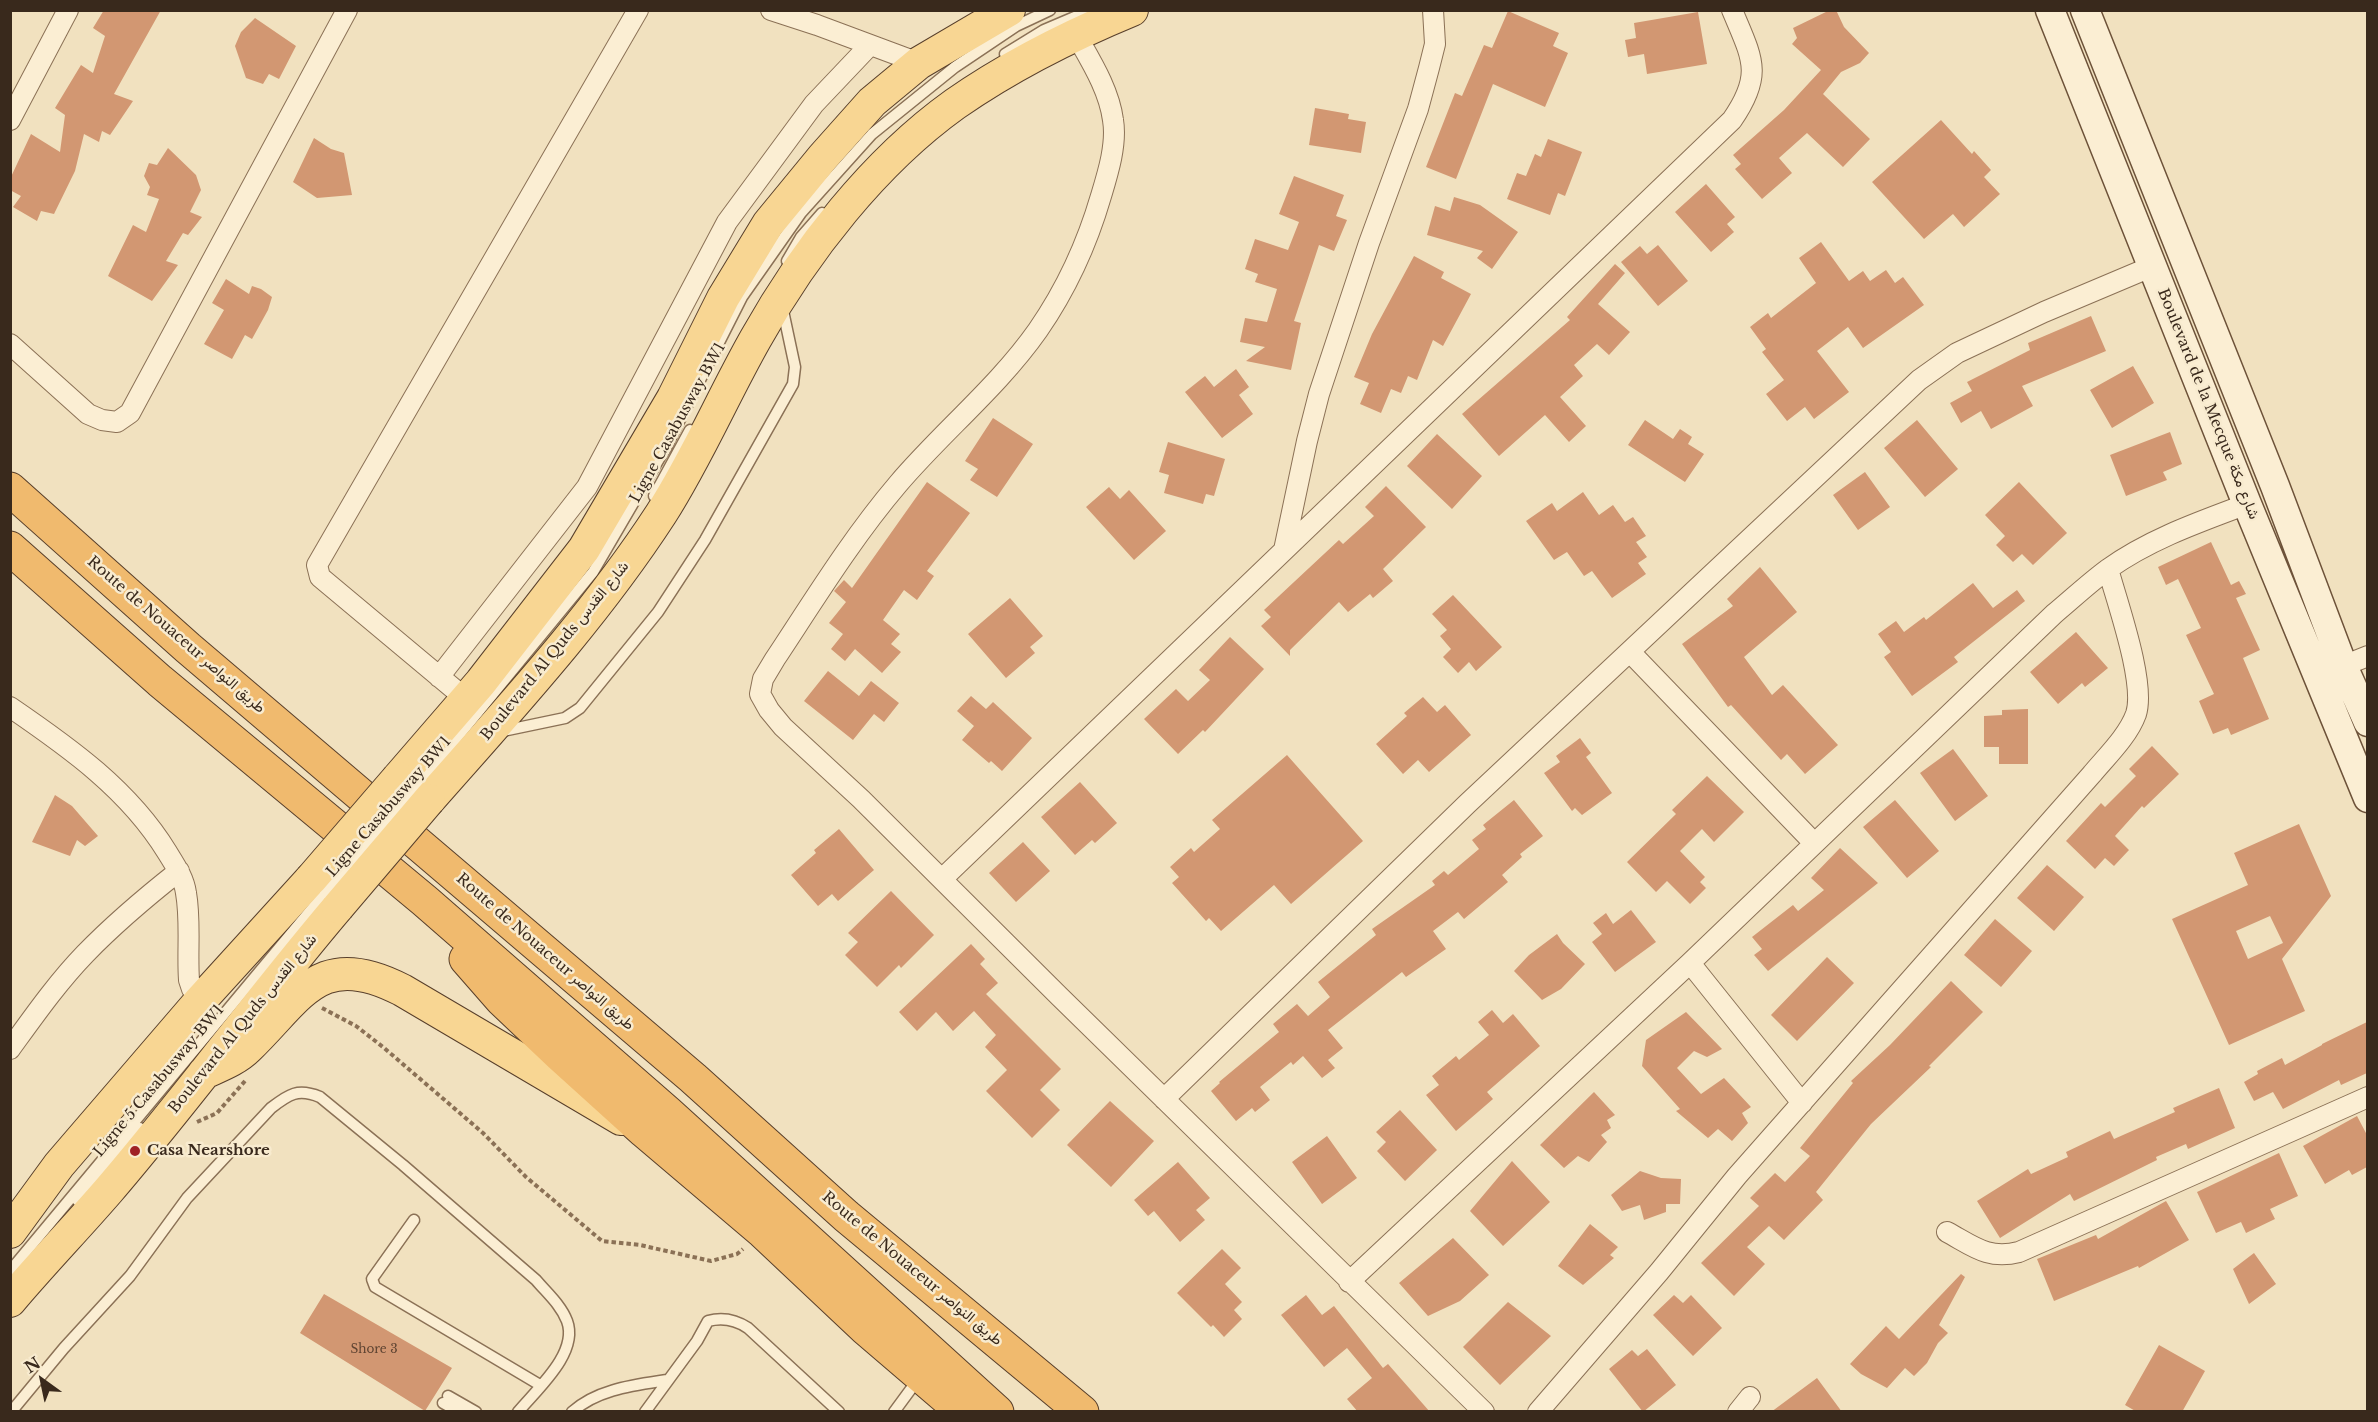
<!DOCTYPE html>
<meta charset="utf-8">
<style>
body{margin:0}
#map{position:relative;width:2378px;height:1422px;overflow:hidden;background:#f1e1bf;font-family:"Libre Baskerville",serif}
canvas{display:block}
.frame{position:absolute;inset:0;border:12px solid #39291c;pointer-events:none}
.north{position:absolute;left:12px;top:1350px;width:60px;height:60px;-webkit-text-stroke:4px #f8ebcf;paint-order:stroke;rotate:327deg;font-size:16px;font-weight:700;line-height:24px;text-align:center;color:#39291c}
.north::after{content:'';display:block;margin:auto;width:21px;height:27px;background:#39291c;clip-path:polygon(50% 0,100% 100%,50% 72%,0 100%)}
</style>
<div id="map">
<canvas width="2378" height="1422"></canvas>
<div class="frame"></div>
<div class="north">N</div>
</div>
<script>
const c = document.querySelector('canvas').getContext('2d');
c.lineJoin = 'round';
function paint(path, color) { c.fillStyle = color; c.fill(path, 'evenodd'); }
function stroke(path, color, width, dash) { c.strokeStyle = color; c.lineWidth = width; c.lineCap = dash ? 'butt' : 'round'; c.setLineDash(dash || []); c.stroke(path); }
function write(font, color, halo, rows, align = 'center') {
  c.font = font + ' "Libre Baskerville",Vazirmatn,serif'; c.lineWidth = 5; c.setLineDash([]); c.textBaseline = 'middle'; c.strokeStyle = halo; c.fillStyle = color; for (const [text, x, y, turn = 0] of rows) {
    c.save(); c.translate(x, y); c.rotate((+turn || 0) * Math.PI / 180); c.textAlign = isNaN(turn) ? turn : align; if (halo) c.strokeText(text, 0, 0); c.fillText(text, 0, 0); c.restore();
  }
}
paint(new Path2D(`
 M 104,10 L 161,10 L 114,94 L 133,101 L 110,135 L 102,131 L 99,142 L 84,134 L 75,171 L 54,214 L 41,211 L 37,221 L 13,207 L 21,196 L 10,190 L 10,179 L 31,134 L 60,152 L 65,115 L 55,108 L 81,65 L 93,73 L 105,36 L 93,28 Z
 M 1830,10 L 1836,10 L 1844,27 L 1869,53 L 1860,63 L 1841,72 L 1823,94 L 1870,139 L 1843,167 L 1807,133 L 1779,158 L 1792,173 L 1762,199 L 1735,169 L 1741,164 L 1733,155 L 1784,110 L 1821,70 L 1792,44 L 1797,38 L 1793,28 Z
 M 1508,11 L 1559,33 L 1553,46 L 1568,53 L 1545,107 L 1493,84 L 1456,179 L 1426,167 L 1455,93 L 1462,96 L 1484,45 L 1492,48 Z
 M 1698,12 L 1707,64 L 1647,74 L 1644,54 L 1628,57 L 1625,40 L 1636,38 L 1634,23 Z
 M 255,18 L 296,46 L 279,79 L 269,74 L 263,84 L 246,78 L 235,46 L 241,32 Z
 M 1315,108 L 1349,114 L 1348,119 L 1366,122 L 1361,153 L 1309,145 Z
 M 1941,120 L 1972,154 L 1974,151 L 1991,170 L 1984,177 L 2000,194 L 1964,227 L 1953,214 L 1924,239 L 1872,182 Z
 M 314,138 L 331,149 L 344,153 L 352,195 L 317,198 L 293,182 Z
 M 1548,139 L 1582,152 L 1565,196 L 1558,193 L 1550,215 L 1507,199 L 1517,173 L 1526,176 L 1535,154 L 1541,157 Z
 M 168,148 L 196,175 L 201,190 L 190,212 L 202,217 L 188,235 L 183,233 L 166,261 L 178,265 L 152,301 L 108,276 L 133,225 L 146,232 L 159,199 L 147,195 L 150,187 L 144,176 L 149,163 L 157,165 Z
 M 1294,176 L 1344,195 L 1336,216 L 1347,220 L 1334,251 L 1319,245 L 1294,321 L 1301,323 L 1291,370 L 1246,361 L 1265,347 L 1240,342 L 1245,318 L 1267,322 L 1277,289 L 1255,282 L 1258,274 L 1245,269 L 1255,239 L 1288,250 L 1299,222 L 1279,214 Z
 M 1706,184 L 1735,217 L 1727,224 L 1734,232 L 1711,252 L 1675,212 Z
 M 1454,197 L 1480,205 L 1518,232 L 1492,269 L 1477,258 L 1483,251 L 1427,235 L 1435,206 L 1450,211 Z
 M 1821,242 L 1849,281 L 1863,271 L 1870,281 L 1886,270 L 1895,283 L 1903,277 L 1924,305 L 1863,348 L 1848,327 L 1817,351 L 1849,392 L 1814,419 L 1805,407 L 1787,421 L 1766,394 L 1784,380 L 1762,352 L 1766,349 L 1750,327 L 1768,313 L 1771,318 L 1816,283 L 1799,258 Z
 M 1658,245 L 1688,281 L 1658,306 L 1621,262 L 1640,246 L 1647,254 Z
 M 1414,256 L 1444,272 L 1441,278 L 1471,294 L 1443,346 L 1433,340 L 1417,380 L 1408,376 L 1401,393 L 1391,389 L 1381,413 L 1360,404 L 1369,383 L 1354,377 L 1372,334 Z
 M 1615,264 L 1625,273 L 1598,304 L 1630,332 L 1609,355 L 1597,344 L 1574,365 L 1583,376 L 1560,397 L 1586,426 L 1569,442 L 1545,415 L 1499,456 L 1462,414 L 1570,320 L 1567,317 Z
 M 226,279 L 249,294 L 252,286 L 261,289 L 272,297 L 268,310 L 252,339 L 245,335 L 232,359 L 204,344 L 224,310 L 212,303 Z
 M 2091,316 L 2106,351 L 2022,386 L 2033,406 L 1991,429 L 1981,411 L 1961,423 L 1950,403 L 1972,391 L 1967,382 L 2030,350 L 2028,343 Z
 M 2133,366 L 2154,403 L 2112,428 L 2090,390 Z
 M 1236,369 L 1249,387 L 1239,395 L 1253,414 L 1222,438 L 1185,392 L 1205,376 L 1214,387 Z
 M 993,418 L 1033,444 L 997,497 L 970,480 L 978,469 L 965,461 Z
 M 1645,420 L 1673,439 L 1680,429 L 1692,437 L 1688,444 L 1704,454 L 1685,482 L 1628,445 Z
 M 1917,420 L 1958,469 L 1925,497 L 1884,448 Z
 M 2170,432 L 2182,464 L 2163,472 L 2167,480 L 2126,496 L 2110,455 Z
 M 1437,434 L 1482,476 L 1452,509 L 1407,466 Z
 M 1168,442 L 1225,459 L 1214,496 L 1206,494 L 1203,504 L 1164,493 L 1169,475 L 1159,472 Z
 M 1865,472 L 1890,507 L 1858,530 L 1833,495 Z
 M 927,482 L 970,513 L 927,571 L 934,576 L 917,600 L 904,590 L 883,620 L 900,634 L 891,644 L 901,652 L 882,673 L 855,649 L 845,661 L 831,649 L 843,634 L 829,623 L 846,602 L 834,591 L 844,580 L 852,588 Z
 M 2019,482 L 2067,533 L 2033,565 L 2022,554 L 2013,562 L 1996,545 L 2005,536 L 1985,515 Z
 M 1386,486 L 1426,527 L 1383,569 L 1393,581 L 1373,598 L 1370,594 L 1348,612 L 1339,602 L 1290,650 L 1290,656 L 1261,626 L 1271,617 L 1264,610 L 1339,540 L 1343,544 L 1374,516 L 1365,507 Z
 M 1109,487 L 1120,499 L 1129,490 L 1166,531 L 1134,560 L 1086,507 Z
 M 1583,492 L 1599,515 L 1613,505 L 1625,522 L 1633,517 L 1646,536 L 1636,542 L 1647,557 L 1638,563 L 1646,574 L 1612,598 L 1592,571 L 1584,576 L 1567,552 L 1554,560 L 1526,521 L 1552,503 L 1557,511 Z
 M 2211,542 L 2231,585 L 2239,581 L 2246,594 L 2236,598 L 2260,650 L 2243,658 L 2269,719 L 2231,735 L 2228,728 L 2213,734 L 2199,701 L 2214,694 L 2186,635 L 2201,628 L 2178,579 L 2166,585 L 2158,567 Z
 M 1760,567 L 1797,612 L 1744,657 L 1772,695 L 1783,685 L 1838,745 L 1805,774 L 1787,754 L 1781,760 L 1731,705 L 1728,707 L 1682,644 L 1733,606 L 1727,599 Z
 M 1973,583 L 1993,608 L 2017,590 L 2025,601 L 1954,657 L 1958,662 L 1912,696 L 1884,657 L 1891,652 L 1878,634 L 1896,621 L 1904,632 L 1924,617 L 1926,620 Z
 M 1453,595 L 1502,647 L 1476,671 L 1469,662 L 1458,673 L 1443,657 L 1451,649 L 1440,636 L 1447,630 L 1432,614 Z
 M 1010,598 L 1043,636 L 1030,647 L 1035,653 L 1006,678 L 968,634 Z
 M 2076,632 L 2108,668 L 2085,687 L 2082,683 L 2058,704 L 2030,672 Z
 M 1230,637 L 1264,669 L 1205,732 L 1203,730 L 1178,754 L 1144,719 L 1176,689 L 1188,701 L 1210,680 L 1199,670 Z
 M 828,671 L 859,696 L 871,681 L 899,703 L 884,722 L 874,714 L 853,740 L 804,701 Z
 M 971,696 L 986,709 L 993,702 L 1032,738 L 1002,771 L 991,761 L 989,763 L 962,740 L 974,726 L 957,711 Z
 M 1423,697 L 1437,712 L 1445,705 L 1471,735 L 1429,772 L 1418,760 L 1403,774 L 1376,744 L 1407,716 L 1404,713 Z
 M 2028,709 L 2028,764 L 1999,764 L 1999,747 L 1984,747 L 1984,716 L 2002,715 L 2002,710 Z
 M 1580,738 L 1591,753 L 1586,757 L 1612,793 L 1582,815 L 1575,808 L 1572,811 L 1544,773 L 1560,762 L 1556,756 Z
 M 2152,746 L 2179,774 L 2144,808 L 2142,806 L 2115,836 L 2129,850 L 2114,866 L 2105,858 L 2095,869 L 2066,841 L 2101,803 L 2105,807 L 2136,776 L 2129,769 Z
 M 1953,749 L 1988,796 L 1955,821 L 1920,773 Z
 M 1287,755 L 1363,841 L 1291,904 L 1274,885 L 1221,931 L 1209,918 L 1206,921 L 1172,883 L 1179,877 L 1170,867 L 1191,848 L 1194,852 L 1220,829 L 1212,820 Z
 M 1707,776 L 1744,812 L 1714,842 L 1702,829 L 1680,851 L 1705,877 L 1700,882 L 1706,888 L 1690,904 L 1667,881 L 1656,892 L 1627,862 L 1676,814 L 1672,810 Z
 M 1080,782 L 1117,823 L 1095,843 L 1092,840 L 1075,855 L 1041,817 Z
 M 55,795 L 72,806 L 98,836 L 85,846 L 77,840 L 70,856 L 32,842 Z
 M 1514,800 L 1543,836 L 1520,854 L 1522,857 L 1502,875 L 1508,882 L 1464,919 L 1458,912 L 1433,931 L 1446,949 L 1406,977 L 1402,972 L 1328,1030 L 1343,1048 L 1328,1060 L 1335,1068 L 1322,1078 L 1303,1056 L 1293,1065 L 1291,1062 L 1260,1087 L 1270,1100 L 1255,1112 L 1252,1108 L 1236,1121 L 1211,1091 L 1220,1083 L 1219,1082 L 1279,1032 L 1273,1024 L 1297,1004 L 1308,1016 L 1330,997 L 1318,982 L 1376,935 L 1372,929 L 1435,885 L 1432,881 L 1444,871 L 1448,875 L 1479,849 L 1472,840 L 1486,829 L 1483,825 Z
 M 1895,800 L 1939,851 L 1907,878 L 1863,827 Z
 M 2299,824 L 2331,896 L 2282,959 L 2305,1011 L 2229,1045 L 2172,919 L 2248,885 L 2234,853 ZM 2270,916 L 2283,943 L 2248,959 L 2236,931 Z
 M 839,829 L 874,870 L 838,901 L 832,894 L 818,906 L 791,875 L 816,853 L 814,850 Z
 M 1023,842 L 1050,871 L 1016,902 L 989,873 Z
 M 1840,848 L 1878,883 L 1768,971 L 1754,955 L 1762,949 L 1752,937 L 1793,905 L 1798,911 L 1824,890 L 1811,878 Z
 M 2047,865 L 2084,897 L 2054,931 L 2017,898 Z
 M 891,891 L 934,935 L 901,968 L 899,965 L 877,987 L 845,955 L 858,942 L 848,933 Z
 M 1631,910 L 1656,942 L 1615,972 L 1592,942 L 1602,934 L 1593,923 L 1606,913 L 1613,924 Z
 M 1995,919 L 2032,951 L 2001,987 L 1964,955 Z
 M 1557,934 L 1563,943 L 1585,964 L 1561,989 L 1542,1000 L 1514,971 L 1529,955 Z
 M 971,944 L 985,959 L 980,964 L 998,983 L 986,994 L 1061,1069 L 1040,1090 L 1060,1110 L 1032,1138 L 986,1091 L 1007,1070 L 985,1047 L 996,1035 L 974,1011 L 953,1031 L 936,1012 L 917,1031 L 899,1012 Z
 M 1827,957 L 1854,983 L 1797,1041 L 1771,1015 Z
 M 1951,981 L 1983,1012 L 1929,1066 L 1931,1067 L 1871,1124 L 1816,1192 L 1823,1200 L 1784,1240 L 1769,1226 L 1747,1247 L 1765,1264 L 1734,1296 L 1701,1263 L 1759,1206 L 1750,1198 L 1775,1173 L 1785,1182 L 1810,1156 L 1800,1148 L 1853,1083 L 1851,1081 L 1890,1045 Z
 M 1492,1010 L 1503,1023 L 1513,1014 L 1540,1046 L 1487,1092 L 1493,1099 L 1456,1131 L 1426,1095 L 1439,1085 L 1432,1076 L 1456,1056 L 1459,1060 L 1489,1035 L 1478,1022 Z
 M 1686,1012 L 1722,1049 L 1707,1057 L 1694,1051 L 1677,1068 L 1701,1094 L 1724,1078 L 1751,1107 L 1742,1113 L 1748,1123 L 1732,1141 L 1718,1129 L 1708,1138 L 1676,1111 L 1680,1109 L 1642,1066 L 1646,1040 Z
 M 2367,1022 L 2367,1073 L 2341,1085 L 2339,1080 L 2283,1109 L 2273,1092 L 2254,1101 L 2244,1082 L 2258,1074 L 2257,1071 L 2282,1058 L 2285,1065 L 2322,1045 L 2322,1044 Z
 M 2219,1088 L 2235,1128 L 2188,1149 L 2186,1144 L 2156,1157 L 2157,1160 L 2074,1201 L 2070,1194 L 2000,1238 L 1977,1201 L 2028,1169 L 2031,1174 L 2068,1157 L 2066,1152 L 2110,1131 L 2114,1139 L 2175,1112 L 2173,1108 Z
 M 1594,1092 L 1615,1115 L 1607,1120 L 1611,1128 L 1601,1135 L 1607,1142 L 1589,1162 L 1578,1156 L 1564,1168 L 1540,1145 Z
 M 1110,1101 L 1154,1141 L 1111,1187 L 1067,1145 Z
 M 1400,1110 L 1437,1150 L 1405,1181 L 1377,1151 L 1386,1142 L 1376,1132 Z
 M 2357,1116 L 2367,1135 L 2367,1167 L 2352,1175 L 2349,1170 L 2325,1184 L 2303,1146 Z
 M 1327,1136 L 1357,1178 L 1322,1204 L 1292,1162 Z
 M 2279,1153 L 2298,1196 L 2270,1209 L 2275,1219 L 2246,1233 L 2241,1222 L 2216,1233 L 2197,1192 Z
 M 1512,1161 L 1550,1202 L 1503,1246 L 1470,1211 Z
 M 1178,1162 L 1210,1198 L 1196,1210 L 1205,1220 L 1180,1242 L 1154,1211 L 1148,1216 L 1134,1200 Z
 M 1640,1171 L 1661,1178 L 1681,1179 L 1680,1204 L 1666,1204 L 1666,1212 L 1644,1220 L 1640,1205 L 1622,1211 L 1611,1195 Z
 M 2166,1201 L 2189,1240 L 2139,1268 L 2138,1266 L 2054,1301 L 2037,1259 L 2096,1235 L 2098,1239 Z
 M 1590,1224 L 1618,1247 L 1610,1255 L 1614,1258 L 1583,1285 L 1558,1266 Z
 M 1453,1238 L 1489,1275 L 1460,1301 L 1428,1316 L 1399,1283 Z
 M 1222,1249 L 1241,1268 L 1225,1284 L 1242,1302 L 1234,1310 L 1242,1319 L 1224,1337 L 1213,1325 L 1211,1327 L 1177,1293 Z
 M 2254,1253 L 2276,1284 L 2249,1304 L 2233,1269 Z
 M 1961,1274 L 1965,1277 L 1939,1325 L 1948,1333 L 1938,1343 L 1927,1363 L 1914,1376 L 1905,1368 L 1887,1388 L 1861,1374 L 1850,1364 L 1886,1326 L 1899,1339 Z
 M 324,1294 L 452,1368 L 425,1411 L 300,1333 Z
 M 1306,1295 L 1322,1315 L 1334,1306 L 1383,1368 L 1388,1364 L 1430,1412 L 1358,1412 L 1347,1399 L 1372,1378 L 1347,1348 L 1324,1367 L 1281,1315 Z
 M 1674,1295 L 1683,1303 L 1691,1295 L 1722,1328 L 1693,1356 L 1653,1315 Z
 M 1508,1302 L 1551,1336 L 1500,1385 L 1463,1347 Z
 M 2159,1345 L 2205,1371 L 2182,1412 L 2137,1412 L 2125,1405 Z
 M 1647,1349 L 1676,1385 L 1643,1412 L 1609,1369 L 1632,1350 L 1638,1356 Z
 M 1817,1378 L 1842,1412 L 1771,1412 Z`), '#d29772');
const service = new Path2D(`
 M 1005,54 L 1044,30 L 1091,10
 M 787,261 L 801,237 L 822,213
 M 654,496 L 690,430
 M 498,732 L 565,718 L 580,708 L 658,612 L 705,540 L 793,384 L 795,367 L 782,306
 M 414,790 L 593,572 L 666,447 L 742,297 L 801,213 L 872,134 L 955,67 L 1016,26 L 1050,10
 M 78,1201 L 140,1128
 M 414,1220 L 372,1279 L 375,1287 L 540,1385
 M 10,1271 L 325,893
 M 448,1396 L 476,1412
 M 443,1403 L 459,1412
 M 11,1412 L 64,1348 L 130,1276 L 187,1198 L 271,1108 C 289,1094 298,1088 320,1097 L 403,1165 L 536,1280 C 547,1293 561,1305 567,1321 C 579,1353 537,1389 518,1412
 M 572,1412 C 597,1389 635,1385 667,1380
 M 645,1412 L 697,1341 L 708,1321 C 723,1317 736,1320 748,1328 L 839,1412
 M 894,1412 L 919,1378`);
const minor = new Path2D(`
 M 771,10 L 817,25 L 919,63
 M 1075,33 C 1090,60 1109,89 1113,120 C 1117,144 1108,173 1101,196 C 1087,244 1067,288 1038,330 C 998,387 942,432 898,484 C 852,538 814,600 775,659 L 763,679 L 760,694 L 769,710 L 783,727 L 861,799 L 1059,996 L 1484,1412
 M 10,120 L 68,10
 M 10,344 L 88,414 L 102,420 L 117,422 L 130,413 L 347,10
 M 1284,550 L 1307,441 L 1319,394 L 1369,243 L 1418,109 L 1429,68 L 1435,44 L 1433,10
 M 1630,652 L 1814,843
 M 2343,666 L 2368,656
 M 439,677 L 587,487 L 727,222 L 814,104 L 870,45
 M 466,699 L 320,577 L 317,565 L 638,10
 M 10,707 C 70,748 129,790 167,852 C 175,865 184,878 186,893 C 191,921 187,952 189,980 L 192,989 L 200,1001
 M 942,879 L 1732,120 C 1764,74 1752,58 1732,10
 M 1690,963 L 1802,1103
 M 10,1049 C 34,1016 57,983 85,954 C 114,924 146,897 179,871
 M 1164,1099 L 1467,804 L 1919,380 L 1957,353 L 2044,312 L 2153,266
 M 1947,1232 C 1973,1246 1988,1260 2019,1252 L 2368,1097
 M 1349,1282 L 1690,963 L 2054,614 C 2072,599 2089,583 2108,569 C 2150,539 2199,522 2247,504
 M 1538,1412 L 1659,1272 L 1737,1176 L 2092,774 C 2107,756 2128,736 2136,714 C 2146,683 2117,602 2108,569
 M 1738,1412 L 1750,1397`);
const secondary = new Path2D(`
 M 2050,10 L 2247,504 L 2368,798
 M 2085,10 L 2275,486 L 2343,666 L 2368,722`);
const primary = new Path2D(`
 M 398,778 L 481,682 L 584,549 L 673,398 L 723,298 L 768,224 L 823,157 L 872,102 L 919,63 L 1009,10
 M 429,800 C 510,708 594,617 661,514 C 697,458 723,396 756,338 C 804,252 874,162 955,104 C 1011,65 1069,36 1132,10
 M 204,1073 C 219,1066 236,1060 248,1048 C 301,997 319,947 402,990 L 621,1119
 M 10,1232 L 59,1165 L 200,1001 L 311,879
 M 10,1301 C 42,1263 76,1228 108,1191 C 187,1099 259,1000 338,907`);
const trunk = new Path2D(`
 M 10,489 L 188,648 L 693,1078 L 846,1216 L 1082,1412
 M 10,548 L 160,681 L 425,901 L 668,1113 L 997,1412
 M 466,959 L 501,999 L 560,1055 L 644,1131 L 763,1232 L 866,1329 L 963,1412`);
stroke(service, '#8b7156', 13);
stroke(minor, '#8b7156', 22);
stroke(secondary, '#6d5239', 31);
stroke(primary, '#583f2b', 34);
stroke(trunk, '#583f2b', 35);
stroke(new Path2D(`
 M 322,1008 L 356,1026 L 383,1047 L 483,1133 L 526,1177 L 602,1241 L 640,1245 L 711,1261 L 737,1254 L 743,1249
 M 197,1122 L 217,1113 L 245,1081`), '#8b7156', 4, [4.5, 3]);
stroke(service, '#fbeed3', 10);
stroke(minor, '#fbeed3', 20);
stroke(secondary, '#fbeed3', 28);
stroke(primary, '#f8d693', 32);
stroke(trunk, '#f0ba6e', 33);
const serviceBridge = new Path2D(`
 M 325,893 L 414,790`);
const primaryBridge = new Path2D(`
 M 311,879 L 398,778
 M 338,907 L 429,800`);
stroke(serviceBridge, '#8b7156', 13, []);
stroke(primaryBridge, '#583f2b', 34, []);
stroke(serviceBridge, '#fbeed3', 10);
stroke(primaryBridge, '#f8d693', 32);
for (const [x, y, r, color] of [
 [135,1151,6,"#9f2125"]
]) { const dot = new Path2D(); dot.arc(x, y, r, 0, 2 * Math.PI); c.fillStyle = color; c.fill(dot); stroke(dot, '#f8ebcf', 2); }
write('12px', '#5f4432', null, [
 ["Shore 3",374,1350]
]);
write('15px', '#39291c', '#f8ebcf', [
 ["Boulevard de la Mecque شارع مكة",2208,404,68],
 ["Ligne Casabusway BW1",678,423,-61],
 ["Route de Nouaceur طريق النواصر",176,635,41],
 ["Boulevard Al Quds شارع القدس",555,651,-51],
 ["Ligne Casabusway BW1",389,807,-49],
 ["Route de Nouaceur طريق النواصر",545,952,41],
 ["Boulevard Al Quds شارع القدس",243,1024,-51],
 ["Ligne 5 Casabusway BW1",159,1081,-50],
 ["Route de Nouaceur طريق النواصر",912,1269,40]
]);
write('bold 15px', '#39291c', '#f8ebcf', [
 ["Casa Nearshore",147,1151]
], 'left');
</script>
